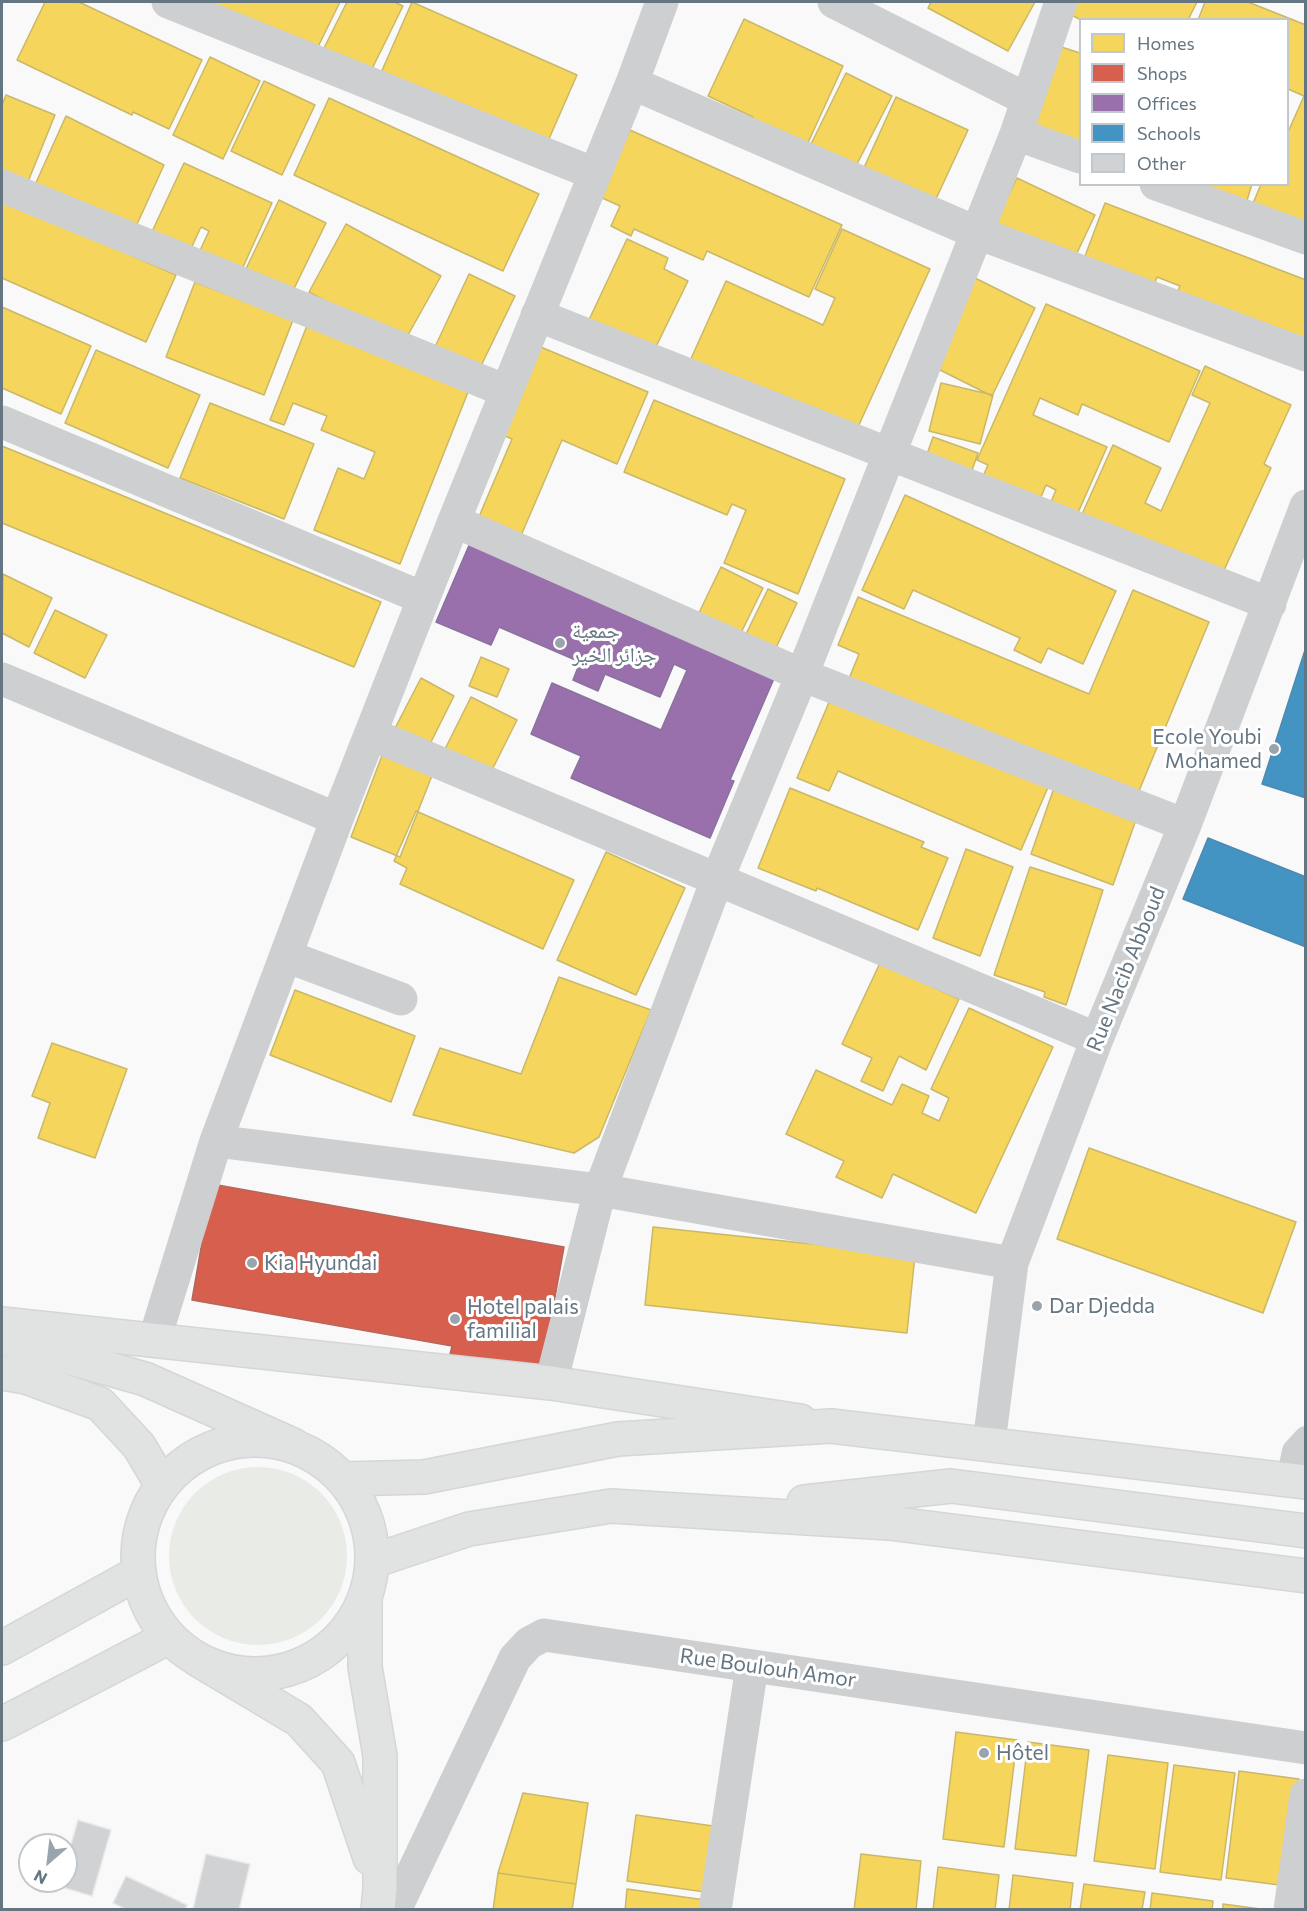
<!DOCTYPE html>
<meta charset="utf-8">
<style>
body{margin:0}
#map{position:relative;width:1307px;height:1911px;overflow:hidden;background:#f9f9f9;font-family:Commissioner,sans-serif}
canvas{display:block}
.frame{position:absolute;inset:0;border:3px solid #657683;pointer-events:none}
.legend{position:absolute;left:1079px;top:18px;width:210px;height:168px;box-sizing:border-box;background:#fff;border:2px solid #c1c8cd;margin:0;padding:8px 10px;list-style:none;font-size:18px;color:#657683}
.legend li{display:flex;align-items:center;gap:12px;height:30px}
.legend b{width:30px;border:2px solid #c1c8cd}
.north{position:absolute;left:18px;top:1833px;width:60px;height:60px;box-sizing:border-box;background:#fff;border:2px solid #c1c8cd;border-radius:50%;rotate:208deg;font-size:16px;font-weight:700;line-height:24px;text-align:center;color:#657683}
.north::after{content:'';display:block;margin:auto;width:21px;height:27px;background:#99a4ac;clip-path:polygon(50% 0,100% 100%,50% 72%,0 100%)}
</style>
<div id="map">
<canvas width="1307" height="1911"></canvas>
<div class="frame"></div>
<ul class="legend">
<li><b style="height:16px;background:#f6d55c"></b>Homes</li>
<li><b style="height:16px;background:#d6604d"></b>Shops</li>
<li><b style="height:16px;background:#9970ab"></b>Offices</li>
<li><b style="height:16px;background:#4393c3"></b>Schools</li>
<li><b style="height:16px;background:#d0d2d3"></b>Other</li>
</ul>
<div class="north">N</div>
</div>
<script>
const c = document.querySelector('canvas').getContext('2d');
c.lineJoin = 'round';
function paint(path, color) { c.fillStyle = color; c.fill(path, 'evenodd'); }
function stroke(path, color, width, dash) { c.strokeStyle = color; c.lineWidth = width; c.lineCap = dash ? 'butt' : 'round'; c.setLineDash(dash || []); c.stroke(path); }
function write(font, color, halo, rows, align = 'center') {
  c.font = font + ' Commissioner,"Noto Naskh Arabic",sans-serif'; c.lineWidth = 6; c.setLineDash([]); c.textBaseline = 'middle'; c.strokeStyle = halo; c.fillStyle = color; for (const [text, x, y, turn = 0] of rows) {
    c.save(); c.translate(x, y); c.rotate((+turn || 0) * Math.PI / 180); c.textAlign = isNaN(turn) ? turn : align; if (halo) c.strokeText(text, 0, 0); c.fillText(text, 0, 0); c.restore();
  }
}
paint(new Path2D(`
 M169 1556a89 89 0 1 1 178 0a89 89 0 1 1-178 0Z`), '#e8ebe6');
const homes = new Path2D(`
 M 45,2 L 79,2 L 202,60 L 169,129 L 133,112 L 132,115 L 17,60 Z
 M 191,2 L 340,2 L 314,55 Z
 M 347,2 L 394,2 L 403,6 L 369,75 L 322,52 Z
 M 412,2 L 577,75 L 545,148 L 380,75 Z
 M 931,2 L 1035,2 L 1008,51 L 928,8 Z
 M 1066,2 L 1197,2 L 1188,20 L 1081,20 L 1062,10 Z
 M 1205,2 L 1248,2 L 1306,25 L 1306,228 L 1252,206 L 1261,184 L 1288,184 L 1288,132 L 1304,96 L 1288,89 L 1288,20 L 1198,20 Z
 M 744,19 L 843,66 L 801,158 L 746,133 L 753,117 L 708,96 Z
 M 1052,44 L 1080,53 L 1080,139 L 1078,147 L 1027,130 Z
 M 210,57 L 260,81 L 223,159 L 173,135 Z
 M 846,73 L 892,96 L 856,166 L 811,144 Z
 M 264,81 L 315,105 L 282,175 L 231,151 Z
 M 6,95 L 55,115 L 25,189 L 2,179 L 2,105 Z
 M 896,97 L 968,130 L 928,216 L 857,183 Z
 M 329,98 L 539,194 L 503,271 L 294,175 Z
 M 66,116 L 164,165 L 133,233 L 34,187 Z
 M 630,130 L 842,225 L 809,297 L 707,251 L 703,260 L 634,229 L 631,236 L 611,226 L 620,206 L 600,197 Z
 M 184,163 L 272,203 L 239,276 L 197,257 L 209,231 L 201,227 L 188,255 L 149,238 Z
 M 1017,178 L 1095,215 L 1066,276 L 988,238 Z
 M 1199,184 L 1252,184 L 1245,207 Z
 M 2,199 L 176,275 L 146,342 L 2,278 Z
 M 279,200 L 326,223 L 289,299 L 243,275 Z
 M 1105,203 L 1306,280 L 1306,358 L 1171,307 L 1180,286 L 1157,277 L 1149,299 L 1079,272 Z
 M 346,224 L 441,276 L 403,344 L 309,292 Z
 M 842,229 L 930,269 L 853,438 L 689,363 L 726,281 L 823,325 L 835,298 L 815,289 Z
 M 627,239 L 668,258 L 664,269 L 688,281 L 652,355 L 587,324 Z
 M 469,274 L 515,296 L 479,370 L 434,349 Z
 M 975,278 L 1035,308 L 992,396 L 932,366 Z
 M 195,282 L 293,320 L 264,395 L 166,357 Z
 M 1046,304 L 1200,371 L 1169,442 L 1082,404 L 1078,415 L 1040,398 L 1033,415 L 1107,447 L 1073,524 L 1046,513 L 1056,490 L 1046,485 L 1036,509 L 979,485 L 988,465 L 977,460 Z
 M 2,307 L 91,346 L 61,414 L 2,388 Z
 M 310,318 L 472,382 L 400,564 L 314,530 L 338,468 L 364,479 L 375,452 L 321,430 L 327,416 L 293,403 L 284,425 L 270,420 Z
 M 536,345 L 648,392 L 617,464 L 562,440 L 517,545 L 475,526 L 512,439 L 498,433 Z
 M 96,350 L 200,395 L 168,468 L 65,423 Z
 M 1205,366 L 1291,405 L 1264,464 L 1271,468 L 1220,579 L 1079,521 L 1113,445 L 1161,468 L 1145,503 L 1161,511 L 1210,403 L 1192,395 Z
 M 941,383 L 993,395 L 980,444 L 929,431 Z
 M 654,400 L 845,479 L 798,594 L 724,563 L 746,510 L 732,504 L 727,515 L 624,472 Z
 M 210,403 L 314,444 L 284,519 L 180,478 Z
 M 933,437 L 978,453 L 970,476 L 925,460 Z
 M 2,446 L 381,602 L 354,667 L 2,523 Z
 M 905,495 L 1116,591 L 1083,664 L 1048,648 L 1041,663 L 1014,650 L 1020,638 L 913,590 L 904,609 L 862,590 Z
 M 721,567 L 763,588 L 738,639 L 696,619 Z
 M 3,574 L 52,598 L 29,647 L 2,633 Z
 M 768,589 L 797,603 L 775,650 L 745,636 Z
 M 1133,590 L 1209,622 L 1134,803 L 846,686 L 859,654 L 838,645 L 858,597 L 1089,694 Z
 M 55,610 L 107,635 L 85,678 L 34,653 Z
 M 481,657 L 509,669 L 497,697 L 469,686 Z
 M 421,678 L 454,696 L 427,750 L 393,732 Z
 M 835,688 L 1052,778 L 1021,850 L 838,771 L 829,791 L 797,778 Z
 M 471,697 L 517,720 L 491,772 L 445,749 Z
 M 383,753 L 433,773 L 400,857 L 351,837 Z
 M 1056,782 L 1139,811 L 1113,885 L 1031,854 Z
 M 790,788 L 924,842 L 921,847 L 948,858 L 918,930 L 817,888 L 816,891 L 758,868 Z
 M 416,811 L 574,880 L 543,949 L 400,884 L 407,868 L 394,861 Z
 M 966,849 L 1013,867 L 980,956 L 933,938 Z
 M 606,852 L 685,888 L 636,995 L 557,960 Z
 M 1030,867 L 1103,890 L 1066,1005 L 1044,997 L 1045,992 L 994,975 Z
 M 880,963 L 959,999 L 926,1070 L 899,1056 L 883,1091 L 861,1081 L 872,1058 L 842,1044 Z
 M 559,977 L 651,1010 L 599,1137 L 574,1153 L 413,1115 L 440,1048 L 521,1074 Z
 M 295,990 L 415,1036 L 391,1102 L 270,1055 Z
 M 969,1008 L 1053,1047 L 976,1213 L 893,1174 L 882,1198 L 836,1177 L 844,1161 L 786,1134 L 816,1070 L 892,1105 L 902,1084 L 929,1096 L 922,1113 L 939,1121 L 949,1098 L 931,1089 Z
 M 52,1043 L 127,1069 L 95,1158 L 38,1138 L 50,1103 L 32,1096 Z
 M 1089,1148 L 1296,1222 L 1263,1313 L 1057,1239 Z
 M 653,1227 L 915,1255 L 907,1333 L 645,1305 Z
 M 956,1732 L 1017,1740 L 1004,1847 L 943,1839 Z
 M 1028,1742 L 1089,1750 L 1076,1856 L 1015,1849 Z
 M 1108,1755 L 1168,1763 L 1155,1869 L 1094,1861 Z
 M 1174,1765 L 1235,1773 L 1221,1880 L 1160,1872 Z
 M 1239,1771 L 1299,1779 L 1287,1886 L 1226,1878 Z
 M 523,1793 L 588,1803 L 576,1884 L 498,1873 Z
 M 636,1815 L 713,1826 L 705,1892 L 627,1881 Z
 M 861,1854 L 921,1861 L 916,1910 L 854,1910 Z
 M 938,1867 L 999,1875 L 995,1910 L 933,1910 Z
 M 498,1873 L 576,1884 L 572,1910 L 493,1910 Z
 M 1013,1875 L 1073,1883 L 1070,1910 L 1009,1910 Z
 M 1084,1884 L 1145,1892 L 1142,1910 L 1080,1910 Z
 M 627,1889 L 705,1900 L 703,1910 L 625,1910 Z
 M 1152,1893 L 1213,1901 L 1212,1910 L 1150,1910 Z
 M 1223,1904 L 1268,1910 L 1223,1910 Z`);
paint(homes, '#f6d55c');
stroke(homes, '#cab868', 1.5);
const shops = new Path2D(`
 M 212,1184 L 564,1247 L 541,1375 L 449,1359 L 452,1346 L 192,1300 Z`);
paint(shops, '#d6604d');
stroke(shops, '#b4675d', 1.5);
const offices = new Path2D(`
 M 473,536 L 779,667 L 730,780 L 734,781 L 710,838 L 571,778 L 581,756 L 531,734 L 552,683 L 661,730 L 687,670 L 674,664 L 660,697 L 605,674 L 598,691 L 573,680 L 580,662 L 499,627 L 491,645 L 436,622 Z`);
paint(offices, '#9970ab');
stroke(offices, '#89729f', 1.5);
const schools = new Path2D(`
 M 1306,647 L 1306,798 L 1262,784 Z
 M 1208,838 L 1306,877 L 1306,947 L 1183,899 Z`);
paint(schools, '#4393c3');
stroke(schools, '#4d8ab0', 1.5);
const building = new Path2D(`
 M 78,1820 L 111,1830 L 92,1896 L 41,1881 L 66,1881 L 66,1862 Z
 M 206,1854 L 250,1864 L 239,1910 L 193,1909 Z
 M 126,1876 L 187,1905 L 185,1910 L 127,1910 L 113,1903 Z`);
paint(building, '#d0d2d3');
stroke(building, '#e8e8e8', 1.5);
const secondary = new Path2D(`
 M 2,1324 L 551,1383 L 800,1421
 M 11,1341 L 145,1379 L 293,1445
 M 2,1373 L 26,1377 L 100,1404 L 139,1446 L 162,1485
 M 365,1601 L 365,1667 L 380,1756 L 380,1889 L 378,1910
 M 197,1659 L 299,1720 L 338,1763 L 370,1858`);
const primary = new Path2D(`
 M138 1557a117 117 0 1 1 234 0a117 117 0 1 1-234 0Z
 M 343,1479 L 424,1477 L 618,1439 L 831,1426 L 1306,1482
 M 804,1502 L 951,1486 L 1306,1531
 M 373,1561 L 469,1529 L 611,1506 L 889,1523 L 1306,1576`);
const trunk = new Path2D(`
 M 2,1648 L 138,1573
 M 2,1724 L 169,1637`);
stroke(secondary, '#d5d6d7', 36);
stroke(primary, '#d5d6d7', 36);
stroke(trunk, '#d5d6d6', 36);
stroke(new Path2D(`
 M 1288,1480 L 1294,1451 L 1306,1438`), '#cecfd0', 24);
stroke(new Path2D(`
 M 168,2 L 595,174
 M 834,2 L 1028,100
 M 632,83 L 975,232 L 1306,355
 M 1016,134 L 1080,157
 M 1156,184 L 1306,238
 M 2,186 L 506,391
 M 537,315 L 1270,604
 M 2,422 L 423,598
 M 454,521 L 802,675 L 1185,825
 M 2,679 L 337,819
 M 371,734 L 1097,1039
 M 286,956 L 401,999
 M 216,1141 L 600,1190 L 1012,1263
 M 154,1341 L 216,1141 L 337,819 L 454,521 L 632,83 L 662,2
 M 551,1383 L 600,1190 L 717,880 L 802,675 L 1016,134 L 1061,2
 M 989,1443 L 1012,1263 L 1097,1039 L 1185,825 L 1306,506
 M 395,1910 L 515,1658 L 529,1643 L 544,1635 L 1306,1748
 M 715,1910 L 752,1666
 M 1290,1910 L 1306,1795`), '#cecfd0', 33);
stroke(secondary, '#e1e2e2', 33);
stroke(primary, '#e1e2e2', 33);
stroke(trunk, '#e1e2e2', 33);
for (const [x, y, r, color] of [
 [560,643,6,"#99a4ac"],
 [1274,749,6,"#99a4ac"],
 [252,1263,6,"#99a4ac"],
 [1037,1306,6,"#99a4ac"],
 [455,1319,6,"#99a4ac"],
 [984,1753,6,"#99a4ac"]
]) { const dot = new Path2D(); dot.arc(x, y, r, 0, 2 * Math.PI); c.fillStyle = color; c.fill(dot); stroke(dot, '#fff', 2); }
write('21px', '#657683', '#fff', [
 ["جمعية",572,631],
 ["جزائر الخير",572,655],
 ["Ecole Youbi",1262,737,"right"],
 ["Mohamed",1262,761,"right"],
 ["Kia Hyundai",264,1263],
 ["Dar Djedda",1049,1306],
 ["Hotel palais",467,1307],
 ["familial",467,1331],
 ["Hôtel",996,1753]
], 'left');
write('21px', '#657683', '#fff', [
 ["Rue Nacib Abboud",1126,969,-68],
 ["Rue Boulouh Amor",768,1668,8]
]);
</script>
